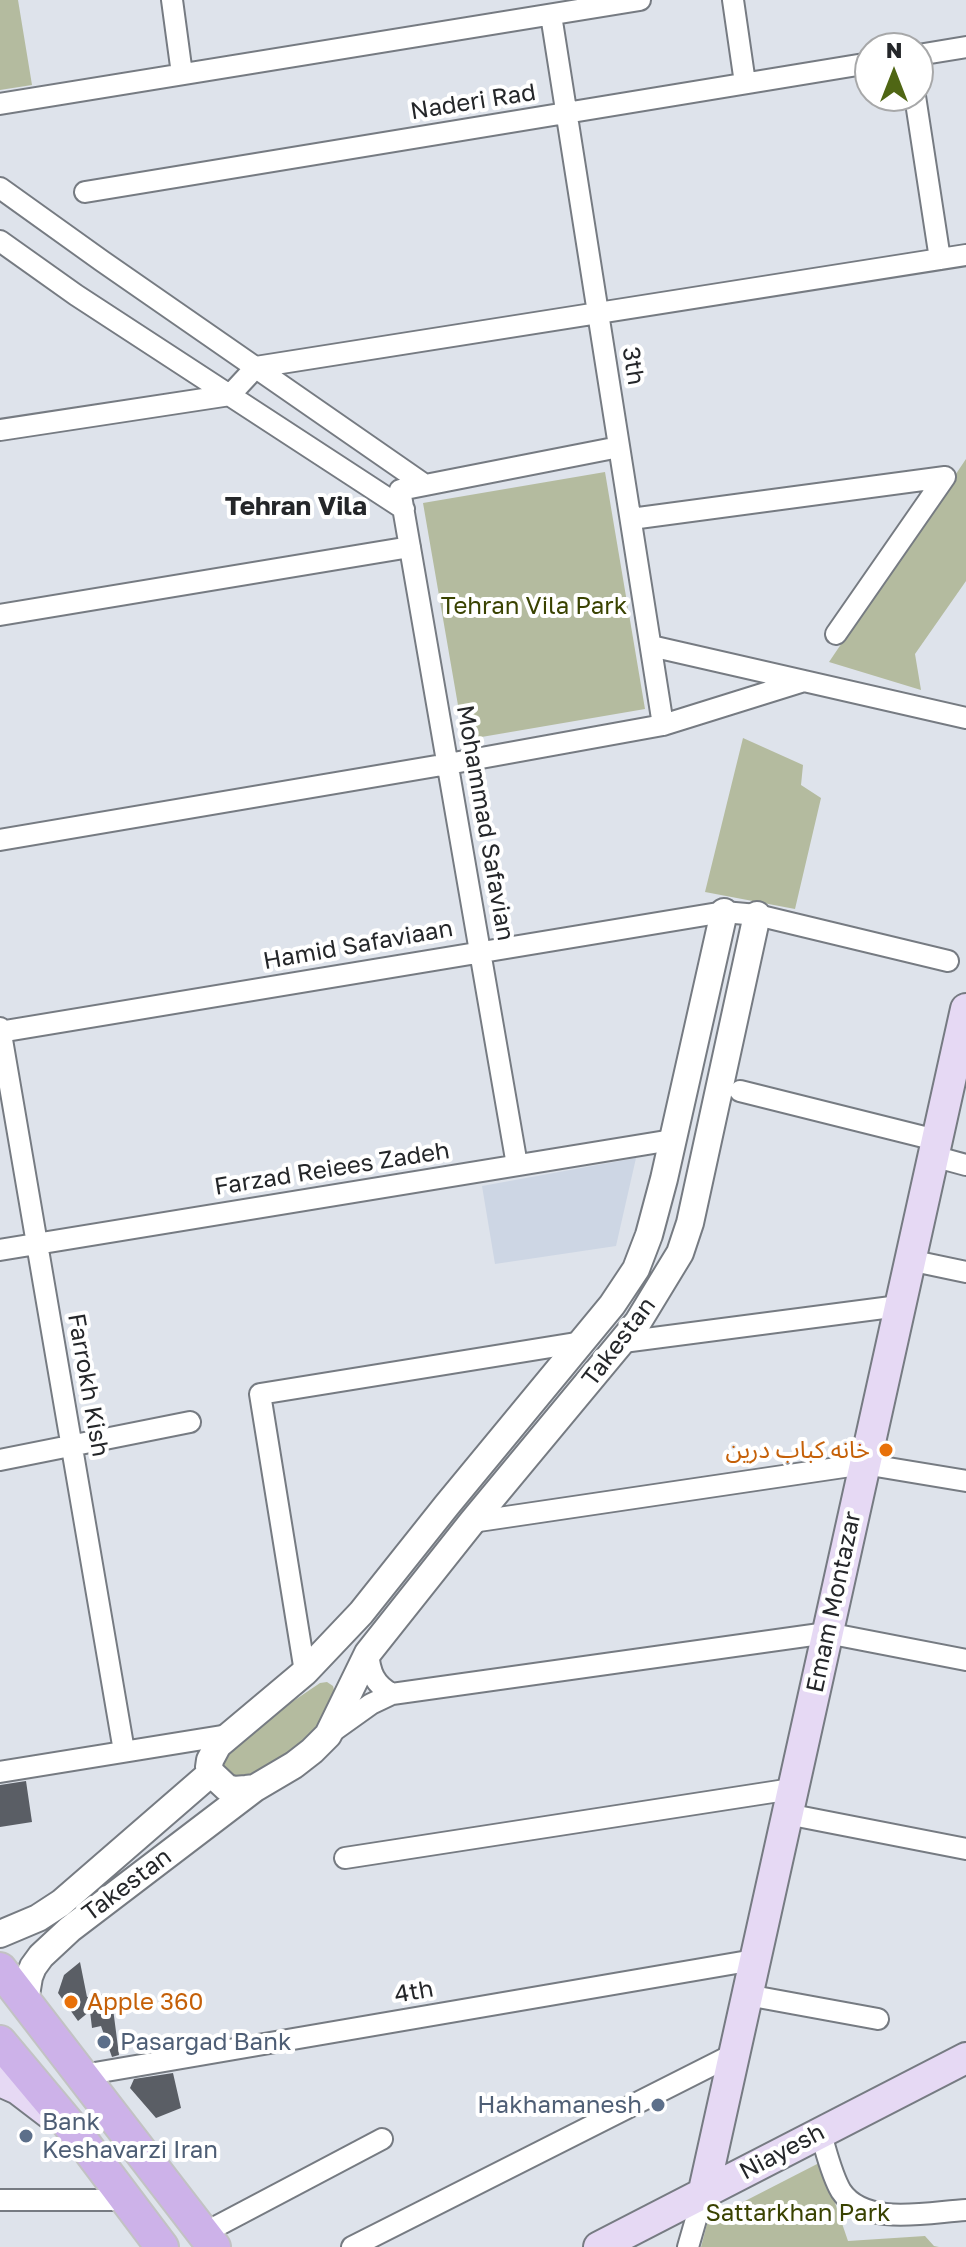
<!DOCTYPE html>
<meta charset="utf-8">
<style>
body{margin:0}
#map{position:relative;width:966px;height:2247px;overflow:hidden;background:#dee3eb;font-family:"Golos Text",sans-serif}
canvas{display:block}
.north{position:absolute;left:854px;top:32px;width:80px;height:80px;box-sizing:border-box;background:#fff;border:2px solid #a7a8a9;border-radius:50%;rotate:0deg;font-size:22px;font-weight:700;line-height:32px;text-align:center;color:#242629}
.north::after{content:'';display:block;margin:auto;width:28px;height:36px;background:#4f6614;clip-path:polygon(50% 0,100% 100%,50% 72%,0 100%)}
</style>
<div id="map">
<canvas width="966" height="2247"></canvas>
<div class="north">N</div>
</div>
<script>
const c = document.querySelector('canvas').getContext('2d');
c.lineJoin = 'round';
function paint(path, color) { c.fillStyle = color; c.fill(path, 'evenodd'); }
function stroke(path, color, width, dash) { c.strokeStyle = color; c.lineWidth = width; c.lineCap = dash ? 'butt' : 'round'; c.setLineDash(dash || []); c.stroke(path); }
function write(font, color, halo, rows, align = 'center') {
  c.font = font + ' "Golos Text","Noto Sans Arabic",sans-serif'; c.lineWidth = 8; c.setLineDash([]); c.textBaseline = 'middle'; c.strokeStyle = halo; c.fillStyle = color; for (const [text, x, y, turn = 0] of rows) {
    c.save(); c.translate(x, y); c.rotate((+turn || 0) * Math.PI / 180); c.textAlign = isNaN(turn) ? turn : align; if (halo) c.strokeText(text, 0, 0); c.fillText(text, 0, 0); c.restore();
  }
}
paint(new Path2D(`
 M 636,1158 L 616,1246 L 495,1264 L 482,1186 Z`), '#cdd6e4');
paint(new Path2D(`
 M 0,0 L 18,0 L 32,85 L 0,90 Z
 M 966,459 L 966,581 L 915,654 L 921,690 L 829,662 Z
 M 605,472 L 645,709 L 464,740 L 423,503 Z
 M 743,738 L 803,765 L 801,785 L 821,798 L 795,909 L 705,892 Z
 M 327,1682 L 333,1686 L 335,1694 L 312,1738 L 259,1772 L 230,1778 L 221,1769 L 224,1748 L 320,1683 Z
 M 821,2162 L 848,2241 L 925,2236 L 934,2246 L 939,2247 L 701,2247 L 708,2220 Z`), '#b4bb9f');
paint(new Path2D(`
 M 26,1781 L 32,1822 L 0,1827 L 0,1785 Z
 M 80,1962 L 87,1997 L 111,1993 L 119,2055 L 112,2057 L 101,2026 L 92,2028 L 90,2011 L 78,2021 L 58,1993 L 64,1975 Z
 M 173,2073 L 181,2108 L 156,2118 L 130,2088 L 134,2079 Z`), '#5a5e65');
const minor = new Path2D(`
 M 172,0 L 182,74
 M 733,0 L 745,83
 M 551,15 L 663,725
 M 918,55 L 966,47
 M 915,96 L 940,259
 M 0,104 L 640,0
 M 0,188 L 102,261 L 425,485
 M 85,192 L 870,63
 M 0,241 L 76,295 L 404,509
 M 0,430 L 230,395 L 256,367 L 966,255
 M 631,519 L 945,477
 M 0,615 L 410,547
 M 836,634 L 945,477
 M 651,646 L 966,718
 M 0,840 L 448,764 L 663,725 L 804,681
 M 0,1028 L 124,1751
 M 0,1032 L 724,912 L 757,915 L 948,961
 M 740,1091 L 936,1140
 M 933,1156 L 966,1165
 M 517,1165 L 400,490 L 619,447
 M 0,1250 L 672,1140
 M 909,1260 L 966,1272
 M 623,1342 L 899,1306
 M 0,1460 L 190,1422
 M 472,1522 L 864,1464 L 966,1481
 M 368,1653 C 370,1672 374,1684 392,1694
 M 305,1672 L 260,1394 L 582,1342
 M 329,1734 L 371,1704 L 392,1694 L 827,1633 L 966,1660
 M 0,1772 L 228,1735
 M 787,1814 L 966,1849
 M 345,1858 L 792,1789
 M 747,1995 L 878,2019
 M 83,2075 L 754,1960
 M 820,2131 C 826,2150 831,2174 841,2191 C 865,2227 928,2212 966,2210
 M 0,2200 L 125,2200
 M 204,2233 L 382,2139
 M 352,2247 L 734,2054
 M 688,2247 L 703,2195`);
const tertiary = new Path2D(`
 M 724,912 L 664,1179 L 649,1235 L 636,1269 L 612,1305 L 447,1505 L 361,1613 L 305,1672 L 218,1745 L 210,1760 L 209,1767 L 211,1773 L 227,1788 L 234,1790 L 246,1789 L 255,1788 L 294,1765 L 312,1751 L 328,1735 L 368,1653 L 472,1522 L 638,1322 L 680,1253 L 690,1223 L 757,915
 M 0,1934 L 38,1918 L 61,1903 L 211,1773
 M 25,2001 L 29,1977 L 33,1967 L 41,1956 L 70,1929 L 255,1788`);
const secondary = new Path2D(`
 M 0,2081 L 18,2089 L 52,2115
 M 703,2195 L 966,1009
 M 599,2247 L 966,2058`);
const primary = new Path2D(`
 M 0,1969 L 214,2247
 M 0,2042 L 77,2134 L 162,2247`);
stroke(minor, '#767b82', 24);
stroke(tertiary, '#767b82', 30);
stroke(secondary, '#767b82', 34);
stroke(primary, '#c2c2c3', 36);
stroke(minor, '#fff', 20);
stroke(tertiary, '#fff', 26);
stroke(secondary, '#e6d9f4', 30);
stroke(primary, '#cdb2e9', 32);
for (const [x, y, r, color] of [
 [886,1450,8,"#e8710a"],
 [71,2002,8,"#e8710a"],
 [104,2042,8,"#5c6f8a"],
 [658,2105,8,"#5c6f8a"],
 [26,2136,8,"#5c6f8a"]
]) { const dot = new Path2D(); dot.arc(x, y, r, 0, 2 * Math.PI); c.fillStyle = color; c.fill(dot); stroke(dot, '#fff', 3); }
write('24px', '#242629', '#fff', [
 ["Naderi Rad",473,102,-9],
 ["3th",633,366,81],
 ["Mohammad Safavian",485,823,80],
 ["Hamid Safaviaan",358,945,-10],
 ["Farzad Reiees Zadeh",332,1169,-9],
 ["Takestan",619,1342,-53],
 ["Farrokh Kish",88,1385,80],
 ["Emam Montazar",834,1602,-78],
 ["Takestan",127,1885,-37],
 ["4th",414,1992,-10],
 ["Niayesh",782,2152,-28]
]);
write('24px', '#394200', '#fff', [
 ["Tehran Vila Park",534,606],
 ["Sattarkhan Park",798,2213]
]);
write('24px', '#c56008', '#fff', [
 ["خانه کباب درین",870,1450],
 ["Apple 360",87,2002,"left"]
], 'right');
write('24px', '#4e5e75', '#fff', [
 ["Pasargad Bank",120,2042],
 ["Hakhamanesh",642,2105,"right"],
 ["Bank",42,2122],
 ["Keshavarzi Iran",42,2150]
], 'left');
write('bold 26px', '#242629', '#fff', [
 ["Tehran Vila",296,507]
]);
</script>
